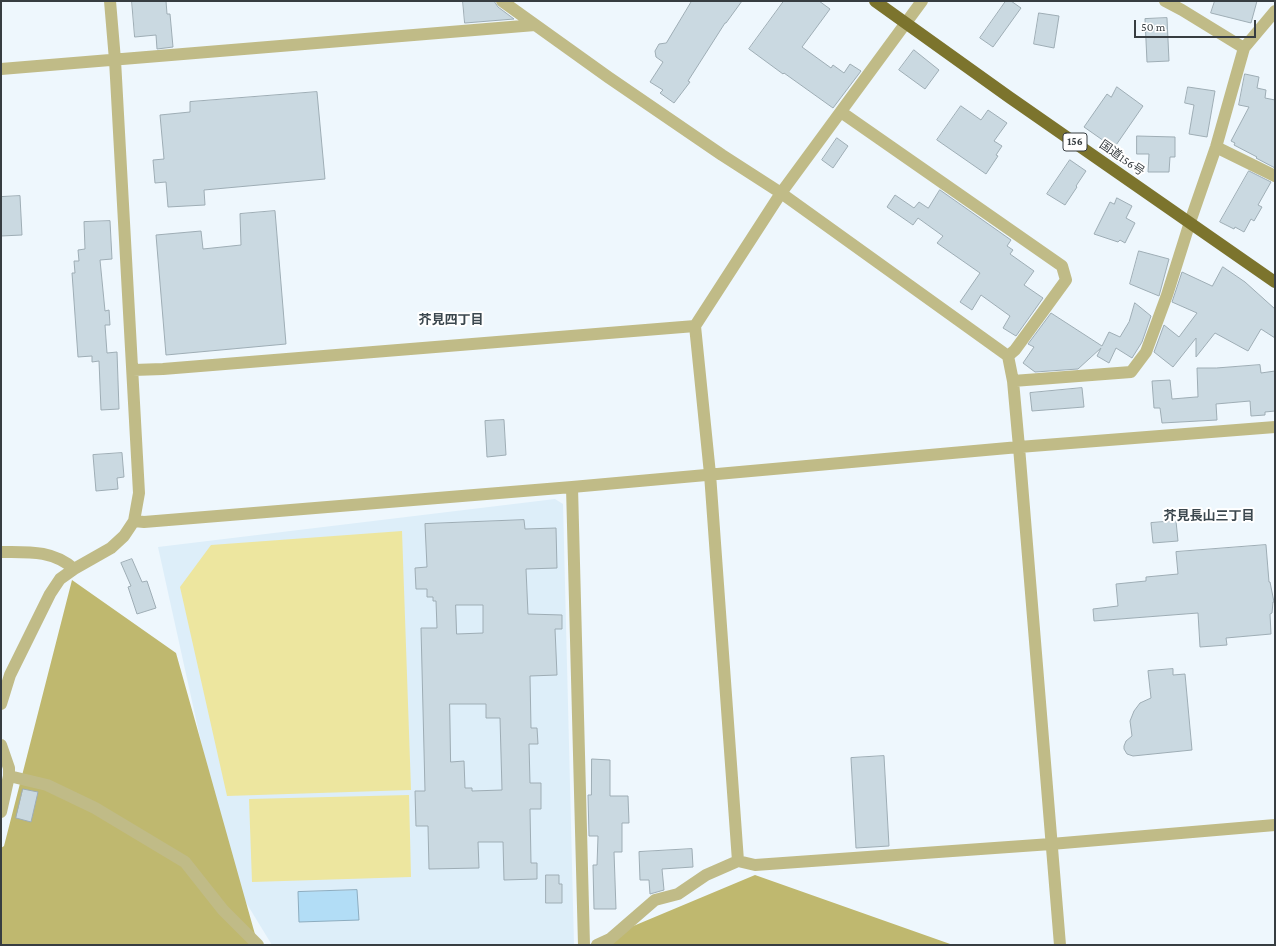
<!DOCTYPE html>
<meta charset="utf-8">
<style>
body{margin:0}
#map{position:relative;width:1276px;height:946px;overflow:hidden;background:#eef7fd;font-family:"Crimson Pro",serif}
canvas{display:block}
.frame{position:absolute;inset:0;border:2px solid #373d41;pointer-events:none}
.scale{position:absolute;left:1134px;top:20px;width:122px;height:18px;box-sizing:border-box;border:2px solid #373d41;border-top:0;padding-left:5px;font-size:12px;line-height:14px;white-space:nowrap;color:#373d41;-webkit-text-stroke:3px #fff;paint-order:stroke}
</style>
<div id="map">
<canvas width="1276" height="946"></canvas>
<div class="frame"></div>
<div class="scale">50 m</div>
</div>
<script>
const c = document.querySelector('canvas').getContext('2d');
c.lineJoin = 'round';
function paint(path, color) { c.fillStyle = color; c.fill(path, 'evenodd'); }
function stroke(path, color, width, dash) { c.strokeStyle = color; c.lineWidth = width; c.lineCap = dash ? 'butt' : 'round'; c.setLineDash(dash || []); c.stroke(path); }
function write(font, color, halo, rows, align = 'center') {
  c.font = font + ' "Crimson Pro","Noto Sans JP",serif'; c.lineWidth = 4; c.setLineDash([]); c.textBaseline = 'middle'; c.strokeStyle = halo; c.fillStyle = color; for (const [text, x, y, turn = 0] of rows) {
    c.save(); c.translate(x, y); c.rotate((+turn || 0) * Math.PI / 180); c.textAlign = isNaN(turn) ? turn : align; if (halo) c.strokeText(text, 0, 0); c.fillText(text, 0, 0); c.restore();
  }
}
paint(new Path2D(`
 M 555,499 L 563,504 L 574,945 L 272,945 L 231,878 L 158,547 Z`), '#ddeef9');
paint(new Path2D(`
 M 402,531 L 411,790 L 227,796 L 180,587 L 211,545 Z
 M 409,795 L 411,877 L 252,882 L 249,799 Z`), '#ede69f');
paint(new Path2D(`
 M 72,580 L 176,653 L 258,945 L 1,945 L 1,848 L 4,846 Z
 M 755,875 L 953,945 L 588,945 Z`), '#bfb86f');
const water = new Path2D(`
 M 357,890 L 359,920 L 299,922 L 298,892 Z`);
paint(water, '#b2ddf6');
stroke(water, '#8dadc0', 1);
const building = new Path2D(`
 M 132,1 L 166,1 L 167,14 L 170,14 L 173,47 L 157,49 L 156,35 L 135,37 Z
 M 463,1 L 494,1 L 498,7 L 514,19 L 465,23 Z
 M 692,1 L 742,1 L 726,23 L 725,23 L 688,81 L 690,82 L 674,103 L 660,93 L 663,90 L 650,82 L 663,62 L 656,57 L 655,51 L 659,44 L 666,43 Z
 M 784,1 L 819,1 L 830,9 L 802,47 L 831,68 L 833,65 L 844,73 L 850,64 L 861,71 L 833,108 L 784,73 L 783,74 L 749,49 Z
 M 1006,1 L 1011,1 L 1021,8 L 993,47 L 980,38 Z
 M 1215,1 L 1257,1 L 1251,23 L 1211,13 Z
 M 1039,13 L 1059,16 L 1054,48 L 1034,44 Z
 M 1167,18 L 1169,61 L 1147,62 L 1145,19 Z
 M 914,50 L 939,70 L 925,89 L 899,70 Z
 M 1245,74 L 1259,77 L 1257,88 L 1266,90 L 1265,98 L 1275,100 L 1275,168 L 1256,158 L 1257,157 L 1234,145 L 1235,143 L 1231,141 L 1249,107 L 1239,105 Z
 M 1117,87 L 1143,106 L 1114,148 L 1084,127 L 1107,94 L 1111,97 Z
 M 1188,87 L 1215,91 L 1207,137 L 1189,134 L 1194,105 L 1185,103 Z
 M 317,92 L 325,179 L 204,190 L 205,205 L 168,207 L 166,182 L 155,183 L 153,160 L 164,159 L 160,115 L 190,112 L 190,102 Z
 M 961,106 L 981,120 L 988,110 L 1007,123 L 994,141 L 1002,146 L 996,155 L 998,156 L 986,174 L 937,140 Z
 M 1137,136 L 1175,137 L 1175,157 L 1170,157 L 1169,172 L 1148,172 L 1149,154 L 1137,154 Z
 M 837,138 L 848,146 L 833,168 L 822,160 Z
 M 1070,160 L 1086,171 L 1076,186 L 1077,187 L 1065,205 L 1047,194 Z
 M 1249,171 L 1271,182 L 1258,205 L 1262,207 L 1254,221 L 1251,219 L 1244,232 L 1235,227 L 1234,229 L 1220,222 Z
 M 940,190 L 1011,240 L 1007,246 L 1013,250 L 1010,254 L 1034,271 L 1024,285 L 1043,298 L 1016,336 L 1003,328 L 1010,316 L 981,295 L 972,310 L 960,302 L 980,273 L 937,243 L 943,236 L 918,218 L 913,225 L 887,207 L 895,195 L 914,208 L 919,202 L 928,208 Z
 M 20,196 L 22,235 L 1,236 L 1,197 Z
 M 1117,198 L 1132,206 L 1126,218 L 1135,223 L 1125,243 L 1120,240 L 1118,242 L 1094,234 L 1110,202 L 1114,204 Z
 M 275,211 L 286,344 L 166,355 L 156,235 L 201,231 L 203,249 L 241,245 L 240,214 Z
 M 110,221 L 112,259 L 100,260 L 105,311 L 109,310 L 110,325 L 105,325 L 107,353 L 117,352 L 119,409 L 101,410 L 99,361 L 92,362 L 92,356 L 78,357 L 72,273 L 75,273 L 74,261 L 79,261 L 78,250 L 85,249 L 84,222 Z
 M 1139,251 L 1169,259 L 1159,296 L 1130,284 Z
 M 1223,267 L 1245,282 L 1275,309 L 1275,338 L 1261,329 L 1248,351 L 1215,333 L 1196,357 L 1196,338 L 1173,367 L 1154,352 L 1164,325 L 1179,337 L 1197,313 L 1172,302 L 1182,272 L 1212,286 Z
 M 1135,303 L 1151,316 L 1142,342 L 1132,358 L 1116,348 L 1109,363 L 1097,356 L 1101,348 L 1078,369 L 1035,372 L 1023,363 L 1034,347 L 1028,344 L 1051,313 L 1102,346 L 1109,332 L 1120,337 L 1129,322 Z
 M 1260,365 L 1261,373 L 1275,371 L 1275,411 L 1265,412 L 1265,415 L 1251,416 L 1250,401 L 1216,404 L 1217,420 L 1162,423 L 1160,408 L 1154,408 L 1152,381 L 1170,380 L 1172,399 L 1196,397 L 1198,397 L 1197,368 L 1216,368 Z
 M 1082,388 L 1084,407 L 1032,411 L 1030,393 Z
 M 504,420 L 506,455 L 487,457 L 485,421 Z
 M 122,453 L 124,477 L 117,478 L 118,489 L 96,491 L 93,455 Z
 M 524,520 L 525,529 L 556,528 L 557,568 L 526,569 L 528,614 L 562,615 L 562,629 L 555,629 L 557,675 L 530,676 L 531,728 L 537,728 L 538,744 L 529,744 L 530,783 L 541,783 L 541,809 L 530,809 L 531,863 L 537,863 L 537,879 L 504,880 L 503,842 L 478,842 L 479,868 L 429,869 L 428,826 L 416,826 L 415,791 L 425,791 L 421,628 L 437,628 L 436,601 L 433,601 L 433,597 L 427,597 L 427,589 L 416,589 L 415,568 L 427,567 L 425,524 ZM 456,605 L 483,605 L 483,633 L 457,634 ZM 450,704 L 486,704 L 486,718 L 500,718 L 502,790 L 472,791 L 472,788 L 465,788 L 464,761 L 451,762 Z
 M 1176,521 L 1178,541 L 1153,543 L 1151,523 Z
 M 1266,545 L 1269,582 L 1270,582 L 1274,602 L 1273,602 L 1272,613 L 1270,614 L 1271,634 L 1226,638 L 1227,645 L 1200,647 L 1198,613 L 1094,621 L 1093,609 L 1118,606 L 1116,584 L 1146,581 L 1146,577 L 1178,574 L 1176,552 Z
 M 132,559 L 142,582 L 147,581 L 156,608 L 137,614 L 128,587 L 131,586 L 121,563 Z
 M 1173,669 L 1173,675 L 1185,674 L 1192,750 L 1133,756 L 1127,754 L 1124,749 L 1124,746 L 1126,741 L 1132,736 L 1130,721 L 1134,711 L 1140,703 L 1151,698 L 1148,671 Z
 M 884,756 L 889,846 L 856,848 L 851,758 Z
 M 592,759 L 610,760 L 610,796 L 628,796 L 629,823 L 622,823 L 622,852 L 614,852 L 616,909 L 594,909 L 593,865 L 597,865 L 598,836 L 589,836 L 588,795 L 591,795 Z
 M 23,789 L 38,792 L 31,822 L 16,818 Z
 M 692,849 L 693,867 L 662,869 L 664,890 L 650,894 L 649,880 L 640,880 L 639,852 Z
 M 546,875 L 559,875 L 559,884 L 562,884 L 562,903 L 546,903 Z`);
paint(building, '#cad9e1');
stroke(building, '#9eadb5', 1);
stroke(new Path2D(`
 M 502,1 L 608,77 L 722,155 L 781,193 L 1008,356 L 1013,381 L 1019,447 L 1060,945
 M 1165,1 L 1182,10 L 1244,48
 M 1,69 L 535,25
 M 841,112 L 1062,266 L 1066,280 L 1015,350 L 1008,356
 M 1216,147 L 1275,176
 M 133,370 L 163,369 L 695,326
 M 1013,381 L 1131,372 L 1146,352 L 1167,295 L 1190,222 L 1216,147 L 1244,48 L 1275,11
 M 572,487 L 584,945
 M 134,521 L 144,522 L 572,487 L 1019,447 L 1275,427
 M 1,552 C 28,552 53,550 74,569
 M 1,704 L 10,675 L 50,594 L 60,579 L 74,569 L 111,548 L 124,536 L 134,521 L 139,493 L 115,60 L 110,1
 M 1,745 L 9,768 L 9,776 L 1,812
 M 9,776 L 47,785 L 95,808 L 185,862 L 223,910 L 258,945
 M 738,861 L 755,865 L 1051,844 L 1275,825
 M 597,945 L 610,939 L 655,900 L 678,894 L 706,875 L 738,861 L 710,474 L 695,326 L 781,193 L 922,1`), '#c0bb87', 12);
stroke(new Path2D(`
 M 875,1 L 1009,97 L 1275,282`), '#7c742d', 12);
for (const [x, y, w] of [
 [1075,142,24]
]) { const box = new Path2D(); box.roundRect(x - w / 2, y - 9, w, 18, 3); c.fillStyle = '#fff'; c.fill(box); stroke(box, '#373d41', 1); }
write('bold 11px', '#373d41', null, [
 ["156",1075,142]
]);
write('12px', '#373d41', '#fff', [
 ["国道156号",1122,158,35]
]);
write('bold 13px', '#3b474e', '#fff', [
 ["芥見四丁目",451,320],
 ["芥見長山三丁目",1209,516]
]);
</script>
